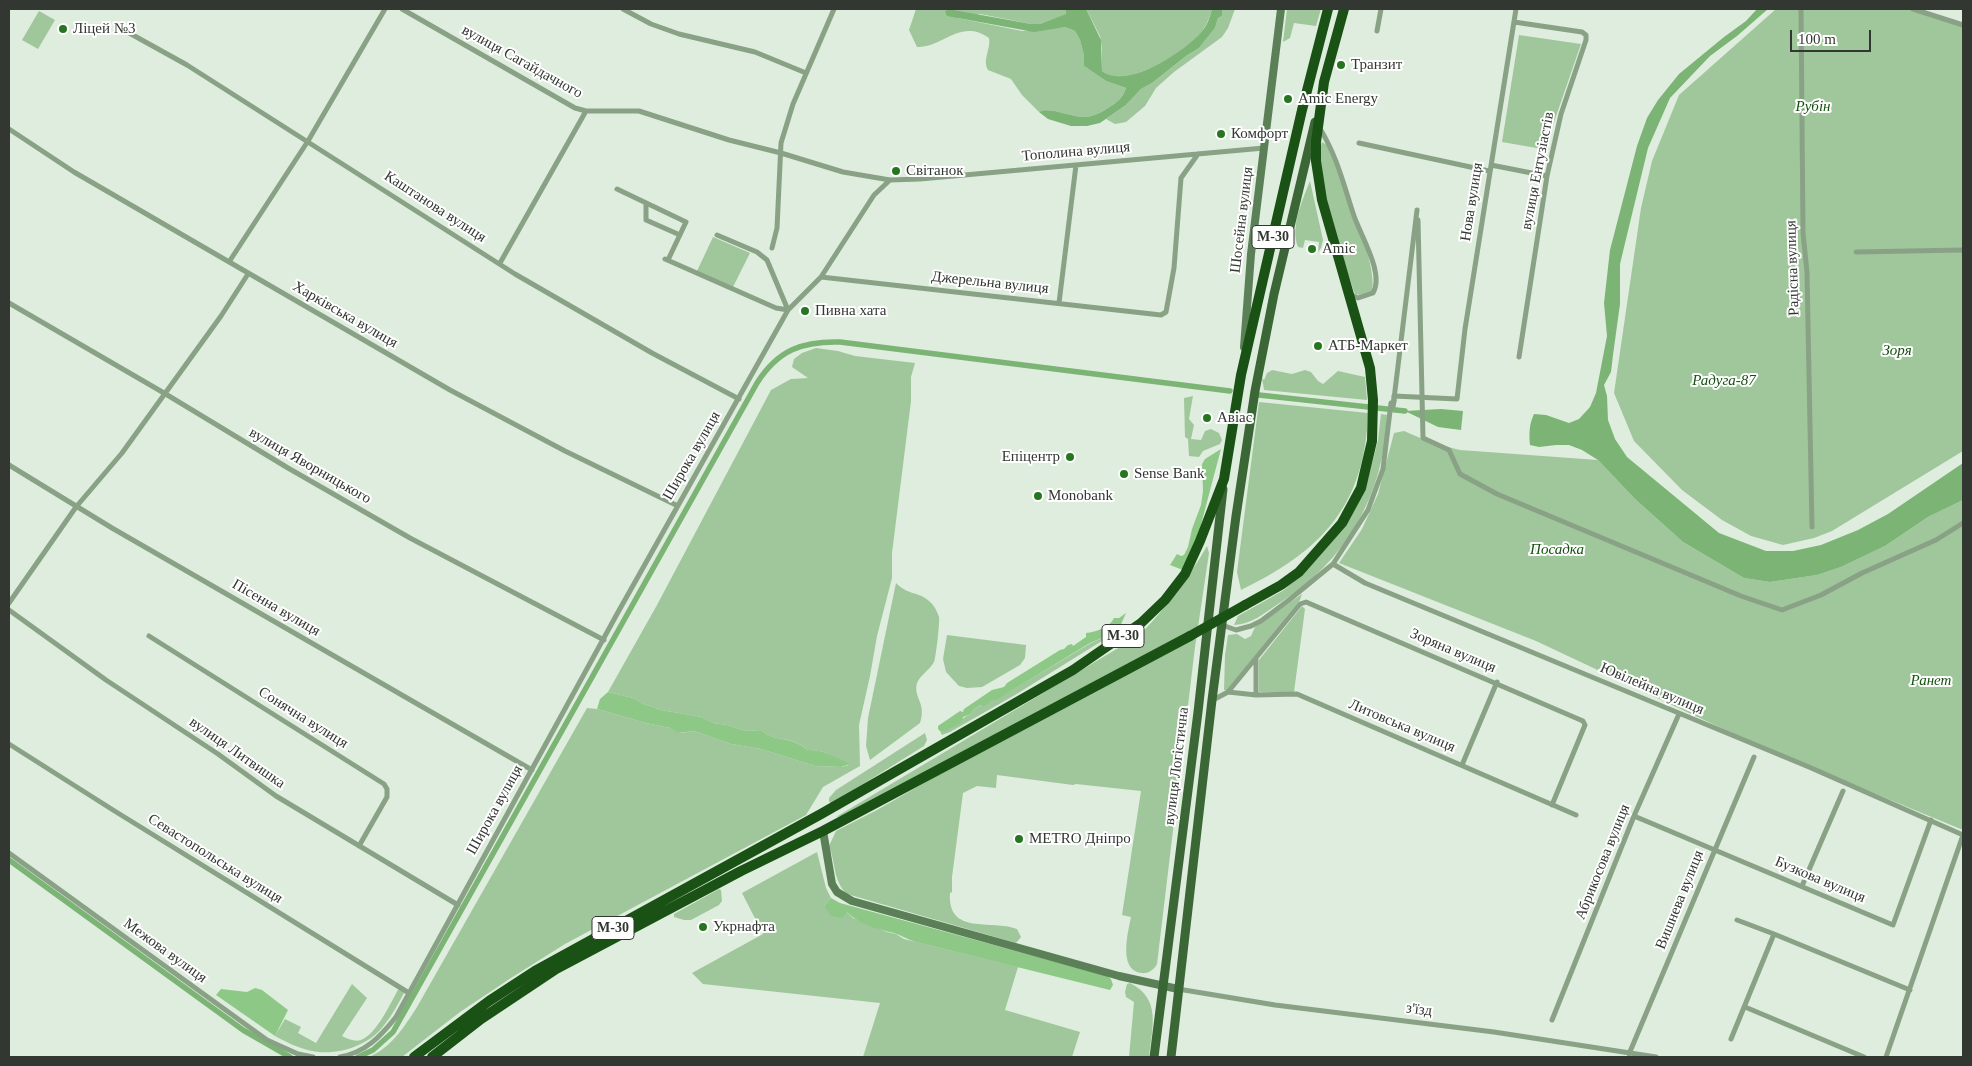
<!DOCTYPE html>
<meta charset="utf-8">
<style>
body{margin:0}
#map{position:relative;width:1972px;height:1066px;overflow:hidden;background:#dfedde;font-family:"Times New Roman",serif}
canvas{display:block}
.frame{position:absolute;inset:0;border:10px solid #323731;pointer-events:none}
.scale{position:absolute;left:1790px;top:30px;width:81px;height:22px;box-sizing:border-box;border:2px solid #323731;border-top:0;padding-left:6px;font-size:15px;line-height:18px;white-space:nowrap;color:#323731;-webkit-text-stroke:4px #fff;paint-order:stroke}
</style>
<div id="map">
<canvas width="1972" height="1066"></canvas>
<div class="frame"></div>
<div class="scale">100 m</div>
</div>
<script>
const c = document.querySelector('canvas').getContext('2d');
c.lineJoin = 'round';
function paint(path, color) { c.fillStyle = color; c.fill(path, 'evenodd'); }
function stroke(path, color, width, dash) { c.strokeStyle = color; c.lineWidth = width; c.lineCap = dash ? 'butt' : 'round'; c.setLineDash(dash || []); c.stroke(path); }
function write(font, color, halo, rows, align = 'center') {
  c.font = font + ' "Times New Roman",serif'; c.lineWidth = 4; c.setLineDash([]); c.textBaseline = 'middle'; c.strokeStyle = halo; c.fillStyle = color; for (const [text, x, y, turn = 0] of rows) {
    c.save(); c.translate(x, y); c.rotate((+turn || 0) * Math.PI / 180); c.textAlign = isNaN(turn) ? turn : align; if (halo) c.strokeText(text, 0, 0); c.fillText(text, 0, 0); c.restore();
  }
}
paint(new Path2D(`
 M 916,9 L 1066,9 L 1067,14 L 1040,24 L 1031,24 L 980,14 L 958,18 L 1022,31 L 1065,27 L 1075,31 L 1080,40 L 1084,56 L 1084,66 L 1106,81 L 1126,88 C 1123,97 1119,101 1111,106 C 1104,111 1095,116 1086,117 C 1072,118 1050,106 1039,112 L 1022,95 L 1011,79 L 988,70 C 982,60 991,49 989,38 C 960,18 943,48 917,47 L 909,30 Z
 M 1086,9 L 1212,9 C 1210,16 1207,24 1203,30 C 1189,51 1125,91 1102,71 L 1102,48 L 1100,36 Z
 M 1222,9 L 1235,9 L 1228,28 L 1222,37 L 1174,72 L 1156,88 L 1145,106 L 1126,122 L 1115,124 L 1106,119 L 1126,105 L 1141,89 L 1152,83 L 1186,56 L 1199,48 L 1215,28 L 1218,18 L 1222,16 Z
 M 1287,9 L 1321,9 L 1316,26 L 1294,23 L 1290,38 L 1283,42 Z
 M 1776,9 L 1915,9 L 1963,23 L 1963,451 L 1832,531 L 1814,538 L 1783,545 L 1751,536 L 1722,520 L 1682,490 L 1634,441 L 1614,393 L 1641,208 L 1652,161 L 1679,95 Z
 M 39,11 L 55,20 L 38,49 L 22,40 Z
 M 1519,35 L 1581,44 L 1552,128 L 1548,150 L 1502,142 Z
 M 1322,142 L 1327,145 C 1339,176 1379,263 1372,292 L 1360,295 L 1355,294 C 1344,259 1311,175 1322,142 Z
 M 1310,181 L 1323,240 L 1321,248 L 1318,252 L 1319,242 L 1305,240 L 1303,248 L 1298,247 C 1290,227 1302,201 1310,181 Z
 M 713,237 L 750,253 L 733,287 L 697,271 Z
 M 816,348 L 838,351 L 855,356 L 915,363 L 911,377 L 911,401 L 892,553 L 892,578 L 877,636 L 870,676 L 859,725 L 860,766 L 823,787 L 806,815 L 565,944 L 511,978 L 460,1012 L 402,1057 L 369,1057 C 392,1047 404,1027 417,1007 L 587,708 L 597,709 L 646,723 L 670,728 L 680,733 L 694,731 L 731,744 L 761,749 L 815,766 L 841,767 L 849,765 C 838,757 821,749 807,750 C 795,736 773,742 761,730 L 746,731 L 727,725 L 713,723 L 702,717 L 661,710 L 644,704 L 633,698 L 608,692 L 657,605 L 771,390 L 791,379 L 808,378 L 792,367 L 794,359 L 802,353 Z
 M 1272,370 L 1292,374 L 1305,370 L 1311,372 L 1318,381 L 1323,384 L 1338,371 L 1365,377 L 1367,400 L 1264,390 L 1262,378 L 1264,380 L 1267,373 Z
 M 1193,396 L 1189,419 L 1194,425 L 1191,439 L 1201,440 L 1205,431 L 1211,429 L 1219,433 L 1222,440 L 1220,444 L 1203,451 L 1199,457 L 1189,456 L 1188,439 L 1185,437 L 1184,398 Z
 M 1259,402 L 1368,413 C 1365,505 1322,551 1241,590 L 1237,572 Z
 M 1381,414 L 1387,415 C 1384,496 1346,561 1278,604 C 1263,614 1252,624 1234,625 L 1238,616 L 1284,590 L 1304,573 L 1368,479 L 1378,440 Z
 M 1404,431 L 1432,443 L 1460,450 L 1598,460 L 1635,499 L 1683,542 L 1744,578 L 1770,582 L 1817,575 L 1841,567 L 1885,546 L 1928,517 L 1963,500 L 1963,830 L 1755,744 L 1536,641 L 1339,563 L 1362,529 L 1378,494 L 1394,433 Z
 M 1207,546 L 1209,553 L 1195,647 L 1157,964 C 1154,970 1148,974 1141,973 C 1118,970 1128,932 1131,917 L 1122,915 L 1141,791 L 1076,784 L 1073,785 L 997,775 L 996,788 L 977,786 L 963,793 L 952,877 L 952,892 L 950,893 C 947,936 992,919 1017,929 L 1021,937 L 1016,943 L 847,894 C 833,881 836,864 829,846 L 836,831 L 877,810 L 1191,630 L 841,816 L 836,817 L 1140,635 C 1167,606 1187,581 1207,546 Z
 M 896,583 C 907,595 920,592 929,601 C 934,605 937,611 939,617 C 940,621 936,658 934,662 C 930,670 920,675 917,683 C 913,698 927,703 920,723 L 870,760 L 866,746 L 868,718 Z
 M 1302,594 L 1300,600 L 1227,690 L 1224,690 L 1225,655 L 1228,635 L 1237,634 L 1245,639 L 1251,636 L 1255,627 Z
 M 1302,606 L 1305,609 L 1294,692 L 1259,692 L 1259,660 Z
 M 1118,631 L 1015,695 L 950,732 L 942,735 L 940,731 C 952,730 960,718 971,714 L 973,710 L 990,700 L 1007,693 L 1091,643 Z
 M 947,635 L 1026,645 L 1025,658 L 1020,665 L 982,687 L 967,688 L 959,686 L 946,672 L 943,659 Z
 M 925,733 L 927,740 L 924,746 L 831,804 L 829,801 L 829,798 L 836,790 Z
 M 817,852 L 826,888 L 831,898 L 824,906 L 847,912 L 853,918 L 887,932 L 896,934 L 904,939 L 1018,967 L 1005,1010 L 1080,1032 L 1072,1057 L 863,1057 L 880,1003 L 703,984 L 692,973 L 763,934 L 742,893 Z
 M 719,889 L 721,890 L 722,901 L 719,905 L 691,920 L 684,920 L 674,917 L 674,914 Z
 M 1130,983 C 1162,999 1152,1028 1149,1057 L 1129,1057 L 1134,1002 L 1126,997 L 1125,992 L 1127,984 Z
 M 352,984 L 367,998 L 342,1036 C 348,1039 355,1042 361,1040 C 377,1034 391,1002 399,988 L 405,991 C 399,1002 393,1014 385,1024 C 371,1044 343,1054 319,1052 C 304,1051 288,1043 275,1036 L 285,1019 L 301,1027 L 298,1033 L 316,1043 Z`), '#a0c79b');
paint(new Path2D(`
 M 1221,449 L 1195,547 L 1183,570 L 1170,565 L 1177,554 L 1181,556 L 1184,555 L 1188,547 L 1192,529 L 1201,505 L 1203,491 L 1202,464 L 1205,459 Z
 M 1126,613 L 1118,631 L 1090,643 L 996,700 L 991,700 L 989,703 L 984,706 L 981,705 L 973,710 L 971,714 L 963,717 L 962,722 L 945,731 L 940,731 L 938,729 L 938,726 L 960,711 L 963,712 L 964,709 L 992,690 L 1004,687 L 1007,683 L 1060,650 L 1064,649 L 1068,645 L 1072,644 L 1073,646 L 1086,637 L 1086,633 C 1096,632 1110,627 1114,618 L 1119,618 Z
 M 608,692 L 633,698 L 644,704 L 661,710 L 702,717 L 713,723 L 727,725 L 746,731 L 761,730 C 773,742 794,736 807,750 C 822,749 837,757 850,764 L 841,767 L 815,766 L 761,749 L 731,744 L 694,731 L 678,733 L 670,728 L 646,723 L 597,709 L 600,699 Z
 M 831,898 L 840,903 L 1107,976 L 1111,979 L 1113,985 L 1110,990 L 916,942 C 908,940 901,935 894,933 C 877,929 860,925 847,912 L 842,918 L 831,916 L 824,906 Z
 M 255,988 L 262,990 L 288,1010 L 275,1036 L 216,995 L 221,989 L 247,992 Z`), '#8dc886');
paint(new Path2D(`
 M 948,9 L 1031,24 L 1040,24 L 1066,14 L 1066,9 L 1086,9 L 1101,40 L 1102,71 C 1126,91 1188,50 1203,30 C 1208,24 1210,16 1212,9 L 1222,9 L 1222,16 L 1218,18 L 1215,28 L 1199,48 L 1186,56 L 1152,83 L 1141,89 L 1126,105 L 1100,123 L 1087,126 L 1071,126 L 1048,119 L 1039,112 C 1050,106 1072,118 1086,117 C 1095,116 1104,111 1111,106 C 1119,101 1123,97 1126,88 L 1106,81 L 1084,66 L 1084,56 L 1080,40 L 1075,31 L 1065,27 L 1034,32 L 947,16 L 945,12 Z
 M 1757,9 L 1768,9 L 1737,36 L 1710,56 L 1670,98 L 1648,148 L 1620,264 L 1620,304 L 1613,355 L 1611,372 L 1604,385 L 1607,396 L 1608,420 L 1615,439 L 1627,457 L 1719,533 L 1766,551 L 1793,551 L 1821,545 L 1858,530 L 1888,514 L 1963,463 L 1963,500 L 1928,517 L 1885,546 L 1841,567 L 1817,575 L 1770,582 L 1744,578 L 1683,542 L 1635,499 L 1598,460 L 1582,450 L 1569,445 L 1556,445 L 1539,447 L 1530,445 C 1529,433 1529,425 1534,414 L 1546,415 L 1569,423 L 1579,419 L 1590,407 L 1596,393 L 1607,336 L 1604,303 L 1610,250 L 1637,146 L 1647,118 L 1658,100 L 1679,74 L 1724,37 L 1746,21 Z
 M 1441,409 L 1463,411 L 1461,430 L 1438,427 L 1405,411 Z`), '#7bb474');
stroke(new Path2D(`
 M 1259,395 L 1405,411
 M 9,860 L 243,1030 L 290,1057
 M 358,1057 L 373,1050 L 393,1032 L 757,383 C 778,350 802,341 840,342 L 1230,391`), '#7bb474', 5.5);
stroke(new Path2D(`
 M 402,9 L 575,108 L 586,111 L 639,111 L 729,140 L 781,153 L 843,172 L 890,180 L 920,179 L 1264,148
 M 623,9 L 651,24 L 679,34 L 755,52 L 806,73
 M 1801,9 L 1803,233 L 1807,272 L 1812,527
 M 1913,9 L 1963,25
 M 1514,22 L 1582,32 L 1586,35 L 1586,40 L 1561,114 L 1547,176 L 1519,357
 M 122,29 L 187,65 L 515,274 L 652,353 L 739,399
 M 1377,31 L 1381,9
 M 1319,127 C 1336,154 1343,182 1353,213 C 1359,233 1385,273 1373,293 L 1358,298 L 1349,294
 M 9,129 L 74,172 L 450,390 L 565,451 L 678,506
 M 1359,143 L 1489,171
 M 1491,165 L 1547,176
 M 617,189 L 686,222 L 668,260
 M 646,203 L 646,220 L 680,235
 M 1418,220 L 1423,438 L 1449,450 L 1460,474 L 1497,494 L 1741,596 L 1782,610 L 1821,595 L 1862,573 L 1936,540 L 1963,523
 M 717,235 L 757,252 L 767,260 L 788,310
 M 772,248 L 777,228 L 781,143 L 793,104 L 834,9
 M 1856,252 L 1963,250
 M 665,259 L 776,308 L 788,310
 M 229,262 L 308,141 L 385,9
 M 500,263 L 586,111
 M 821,277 L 1161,315 L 1166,312 L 1174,268 L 1181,178 L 1198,154
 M 9,303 L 164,393 L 288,468 L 410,538 L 604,640
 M 1059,303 L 1076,165
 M 1394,401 L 1394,396 L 1457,399 L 1465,329 L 1516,9
 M 9,465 L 112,528 L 532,770
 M 1333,564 L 1365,583 L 1809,767 L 1963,835
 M 9,603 L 76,507 L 122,453 L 221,316 L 248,274
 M 9,610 L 106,680 L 218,754 L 276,796 L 458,905
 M 1222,625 L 1236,630 L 1251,626 L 1261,621 L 1289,600 L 1333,564 L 1368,510 L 1383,469 L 1391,403
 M 149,636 L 384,784 L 387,789 L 387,797 L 359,846
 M 1256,660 L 1256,695
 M 1228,692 L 1300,604 L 1306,602 L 1583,721 L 1585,725 L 1552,805
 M 1213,700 L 1228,692 L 1256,695 L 1297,694 L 1576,815
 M 9,744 L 113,810 L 409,993
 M 1462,765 L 1497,682
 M 1634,816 L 1893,925 L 1931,820
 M 9,853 L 267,1040 L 298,1054 L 313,1057
 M 1802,886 L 1843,791
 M 1737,920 L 1774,934 L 1910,990
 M 1178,989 L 1275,1005 L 1494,1032 L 1656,1057
 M 1745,1007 L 1864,1057
 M 1552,1020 L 1634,816 L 1679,714
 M 1731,1039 L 1774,934
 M 1629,1054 L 1754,757
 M 340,1057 C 366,1052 380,1037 396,1017 L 617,614 L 788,310 L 821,277 L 874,195 L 890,180
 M 1886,1057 L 1963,835`), '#89a286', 5);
stroke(new Path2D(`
 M 1244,347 L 1251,254 L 1281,9
 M 823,831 L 832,884 L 837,892 L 852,901 L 1119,976 L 1178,989`), '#5b8057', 8);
stroke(new Path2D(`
 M 1154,1057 L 1198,712 L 1223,489
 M 1171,1057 L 1212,700 L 1236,516 L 1255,391 L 1274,294 L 1315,122`), '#3a6735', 9);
stroke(new Path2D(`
 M 1245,605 L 1281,585 L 1299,572 L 1342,523 L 1361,488 L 1372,441 L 1373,400 L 1370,368 L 1322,200 L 1316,161 L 1316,142 L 1324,82 L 1344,9
 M 414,1057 L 489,1001 L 535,971 L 821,814 L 1073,670 L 1141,623 L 1165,600 L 1185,574 L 1200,541 L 1224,479 L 1241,375 L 1302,110 L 1328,9
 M 432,1057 L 481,1019 L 556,969 L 741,871 L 823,831 L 1190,636`), '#195214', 10);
stroke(new Path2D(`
 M 1394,401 L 1393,407 L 1417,210`), '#89a286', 5);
stroke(new Path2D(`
 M 1190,636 L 1245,605`), '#195214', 10);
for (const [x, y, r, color] of [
 [63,29,5,"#26761f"],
 [1341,65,5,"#26761f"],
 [1288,99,5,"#26761f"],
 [1221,134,5,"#26761f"],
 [896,171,5,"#26761f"],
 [1312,249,5,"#26761f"],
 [805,311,5,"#26761f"],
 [1318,346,5,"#26761f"],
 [1207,418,5,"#26761f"],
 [1070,457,5,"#26761f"],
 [1124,474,5,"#26761f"],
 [1038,496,5,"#26761f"],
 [1019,839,5,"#26761f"],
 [703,927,5,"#26761f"]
]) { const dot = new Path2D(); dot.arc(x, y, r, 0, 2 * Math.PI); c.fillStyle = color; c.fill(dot); stroke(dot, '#fff', 2); }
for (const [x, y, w] of [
 [1273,237,42],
 [1123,636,42],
 [613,928,42]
]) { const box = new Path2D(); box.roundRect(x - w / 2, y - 11.5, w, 23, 4); c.fillStyle = '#fff'; c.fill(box); stroke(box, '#323731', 1); }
write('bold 14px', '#323731', null, [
 ["М-30",1273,237],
 ["М-30",1123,636],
 ["М-30",613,928]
]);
write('15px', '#323731', '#fff', [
 ["Ліцей №3",73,29],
 ["Транзит",1351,65],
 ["Amic Energy",1298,99],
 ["Комфорт",1231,134],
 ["Світанок",906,171],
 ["Amic",1322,249],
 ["Пивна хата",815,311],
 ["АТБ-Маркет",1328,346],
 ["Авіас",1217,418],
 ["Епіцентр",1060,457,"right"],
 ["Sense Bank",1134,474],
 ["Monobank",1048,496],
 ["METRO Дніпро",1029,839],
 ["Укрнафта",713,927]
], 'left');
write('15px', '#323731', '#fff', [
 ["вулиця Сагайдачного",522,62,29],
 ["Тополина вулиця",1076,152,-5],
 ["вулиця Ентузіастів",1538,171,-79],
 ["Нова вулиця",1472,202,-81],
 ["Каштанова вулиця",435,207,33],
 ["Шосейна вулиця",1242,220,-83],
 ["Радісна вулиця",1793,268,-92],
 ["Джерельна вулиця",990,283,6],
 ["Харківська вулиця",345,315,30],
 ["Широка вулиця",692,456,-60],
 ["вулиця Яворницького",310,466,30],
 ["Пісенна вулиця",276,608,30],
 ["Зоряна вулиця",1453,651,23],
 ["Ювілейна вулиця",1652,689,23],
 ["Сонячна вулиця",303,718,32],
 ["Литовська вулиця",1402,726,23],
 ["вулиця Литвишка",237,753,35],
 ["вулиця Логістична",1177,766,-83],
 ["Широка вулиця",495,810,-61],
 ["Севастопольська вулиця",215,859,32],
 ["Абрикосова вулиця",1603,862,-68],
 ["Бузкова вулиця",1820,880,23],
 ["Вишнева вулиця",1680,900,-68],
 ["Межова вулиця",165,951,36],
 ["з'їзд",1419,1010,7]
]);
write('italic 15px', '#155010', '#fff', [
 ["Рубін",1813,107],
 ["Зоря",1897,351],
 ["Радуга-87",1724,381],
 ["Посадка",1557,550],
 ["Ранет",1931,681]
]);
</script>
